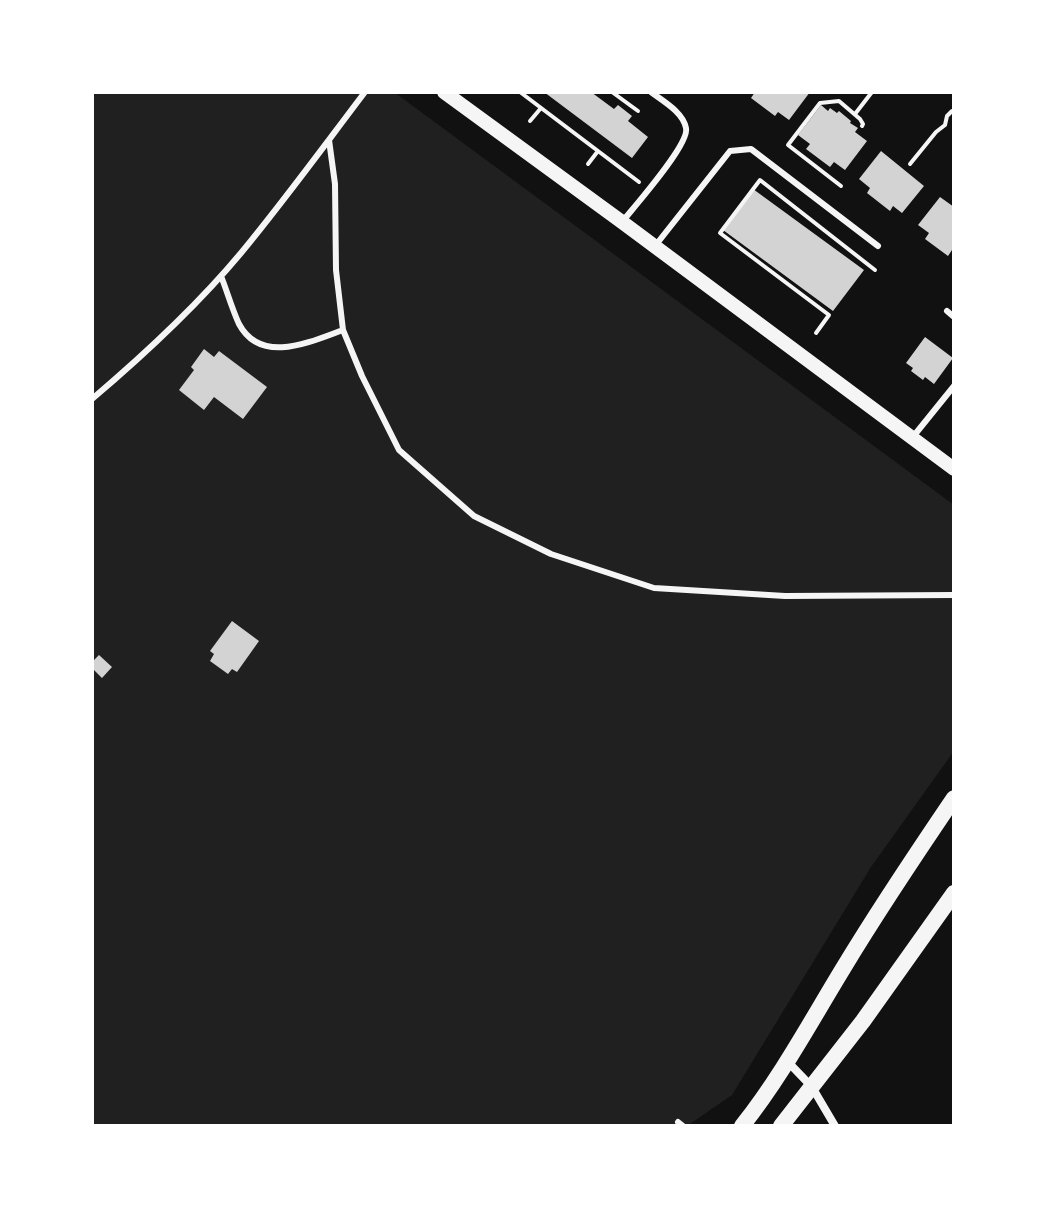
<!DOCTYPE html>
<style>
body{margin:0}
#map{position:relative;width:1046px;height:1218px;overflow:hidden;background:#111;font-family:Lora,serif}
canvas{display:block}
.frame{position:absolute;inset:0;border:94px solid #fff;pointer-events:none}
</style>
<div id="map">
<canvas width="1046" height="1218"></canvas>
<div class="frame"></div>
</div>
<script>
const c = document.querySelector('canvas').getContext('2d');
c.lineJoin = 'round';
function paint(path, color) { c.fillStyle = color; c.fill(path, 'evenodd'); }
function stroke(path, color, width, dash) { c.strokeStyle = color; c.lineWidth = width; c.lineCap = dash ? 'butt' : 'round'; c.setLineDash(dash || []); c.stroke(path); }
paint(new Path2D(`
 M 92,92 L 394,92 L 954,505 L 954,751 L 871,867 L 732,1095 L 687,1126 L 92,1126 Z`), '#202020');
paint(new Path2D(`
 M 544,92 L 591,92 L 614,109 L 618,105 L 632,116 L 628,121 L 648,137 L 632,158 Z
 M 755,92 L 810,92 L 789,120 L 778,112 L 775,116 L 751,98 Z
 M 821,105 L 828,111 L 830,108 L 837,113 L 839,111 L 851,121 L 850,123 L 858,128 L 855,132 L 867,141 L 845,170 L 834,162 L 830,167 L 806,149 L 810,144 L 798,135 Z
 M 881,151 L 924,186 L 902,213 L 893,206 L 890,211 L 867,193 L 870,188 L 859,179 Z
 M 753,189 L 864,270 L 833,311 L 723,230 Z
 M 940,197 L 954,207 L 954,252 L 952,250 L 948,256 L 925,239 L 929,233 L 918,225 Z
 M 925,337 L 953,358 L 934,384 L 925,377 L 923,380 L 911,371 L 913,368 L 906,363 Z
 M 204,349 L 214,357 L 219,351 L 267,387 L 243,419 L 214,397 L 204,410 L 179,390 L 194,370 L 191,367 Z
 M 232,621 L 259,641 L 237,672 L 232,669 L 228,674 L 210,661 L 214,654 L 210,651 Z
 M 99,655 L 112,667 L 102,678 L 92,668 L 92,662 Z`), '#d3d3d3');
stroke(new Path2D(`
 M 520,92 L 639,182
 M 612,92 L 638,111
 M 855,114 L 872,92
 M 530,121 L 541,108
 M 588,164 L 598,151
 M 910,164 L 936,132 L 945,125 L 947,116 L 952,111
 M 841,186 L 788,145 L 820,103 L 839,101 L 860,119 L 863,124 L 862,126
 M 816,333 L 829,315 L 720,233 L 760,180 L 875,270`), '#f5f5f5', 4);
stroke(new Path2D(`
 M 329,140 L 335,184 L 336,270 L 343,330 L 362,376 L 399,450 L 474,516 L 551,554 L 654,588 L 785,596 L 954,595
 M 622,222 C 634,207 690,144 686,128 C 683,112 663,101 651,92
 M 655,246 L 730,151 L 751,149 L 878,246
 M 221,276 C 227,291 232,309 239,324 C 261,365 310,342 343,330
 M 947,311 L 954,317
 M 92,399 C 145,354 196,307 241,253 C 284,201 324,146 365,92
 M 912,438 L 954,386
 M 678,1122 L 683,1126`), '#f5f5f5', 6);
stroke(new Path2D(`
 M 788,1062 L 812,1087 L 835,1126`), '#f5f5f5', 8);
stroke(new Path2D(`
 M 444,92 L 622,222 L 954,469`), '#f5f5f5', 14);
stroke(new Path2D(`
 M 742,1126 C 781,1077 811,1021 844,967 C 879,909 916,854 954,798
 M 781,1126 L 863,1021 L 954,893`), '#f5f5f5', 16);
</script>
